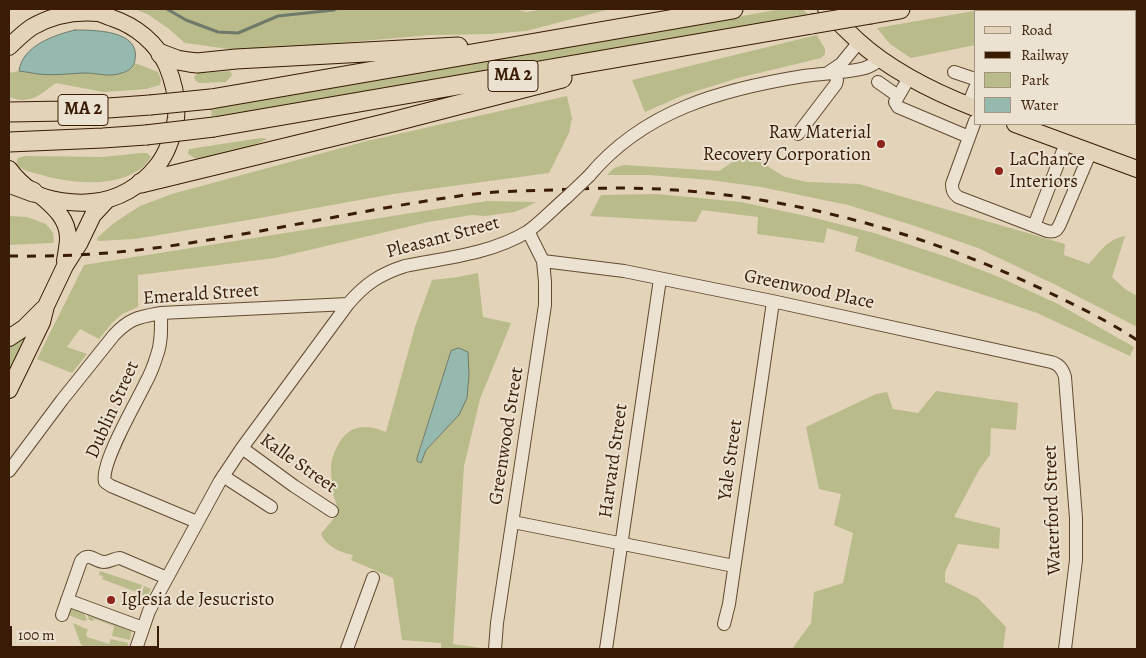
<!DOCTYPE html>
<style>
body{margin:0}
#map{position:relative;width:1146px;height:658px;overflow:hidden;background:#e2d3b9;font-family:Alegreya,serif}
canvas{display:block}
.frame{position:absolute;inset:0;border:10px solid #391c03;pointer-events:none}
.legend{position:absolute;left:974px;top:10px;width:162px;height:115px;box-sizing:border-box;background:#ece2d2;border:1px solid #a4937f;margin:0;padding:6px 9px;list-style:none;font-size:15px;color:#391c03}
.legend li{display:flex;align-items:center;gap:10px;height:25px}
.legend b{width:25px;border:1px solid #a4937f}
.scale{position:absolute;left:10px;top:626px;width:149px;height:22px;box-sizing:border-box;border:2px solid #391c03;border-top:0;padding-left:6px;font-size:15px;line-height:18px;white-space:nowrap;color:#391c03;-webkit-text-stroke:4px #ece2d2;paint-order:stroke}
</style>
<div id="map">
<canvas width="1146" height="658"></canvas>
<div class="frame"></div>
<ul class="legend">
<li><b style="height:6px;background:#e2d3b9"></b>Road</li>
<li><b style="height:6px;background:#391c03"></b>Railway</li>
<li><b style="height:14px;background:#b9bb8b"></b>Park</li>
<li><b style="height:14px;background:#95b8af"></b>Water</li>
</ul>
<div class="scale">100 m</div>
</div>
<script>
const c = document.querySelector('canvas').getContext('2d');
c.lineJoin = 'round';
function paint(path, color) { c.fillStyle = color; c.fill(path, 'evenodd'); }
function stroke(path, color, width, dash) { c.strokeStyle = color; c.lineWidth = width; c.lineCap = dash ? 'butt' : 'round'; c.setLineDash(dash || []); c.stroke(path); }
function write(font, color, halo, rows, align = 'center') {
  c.font = font + ' Alegreya,serif'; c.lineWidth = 4; c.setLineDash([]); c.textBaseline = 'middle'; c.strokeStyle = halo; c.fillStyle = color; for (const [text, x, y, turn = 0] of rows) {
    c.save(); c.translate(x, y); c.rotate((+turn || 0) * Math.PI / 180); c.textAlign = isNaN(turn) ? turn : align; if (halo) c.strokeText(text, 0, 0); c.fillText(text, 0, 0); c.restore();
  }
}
paint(new Path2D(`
 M 135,9 L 513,9 L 527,12 L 544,9 L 610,9 L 526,31 L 489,34 L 431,35 L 244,51 L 185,43 L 169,29 L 149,15 Z
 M 782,9 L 802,9 L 810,16 L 212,120 L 211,107 L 317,91 Z
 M 985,9 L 1137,9 L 1137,72 L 1135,69 L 1135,11 L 975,11 L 975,45 L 911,58 L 890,44 L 877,28 Z
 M 817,35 L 825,49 L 825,54 L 821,58 L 738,78 L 684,95 L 645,112 L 632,80 Z
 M 135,63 L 158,72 L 161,80 L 160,85 L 146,89 L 104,92 L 56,83 C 39,95 31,105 9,97 L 9,73 L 19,71 L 39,74 L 89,73 L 107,75 L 122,74 L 131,69 Z
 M 230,71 L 232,75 L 226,82 L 199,83 L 195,80 L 194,77 L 198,73 Z
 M 567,96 L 572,118 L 569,133 L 549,173 L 393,194 L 254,219 L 135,239 L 98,241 L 97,238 L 114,223 L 140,206 L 172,194 L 367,141 Z
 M 261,138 L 268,139 L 256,144 L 222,156 L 198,160 L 188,154 L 189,149 Z
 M 752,149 L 770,168 L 785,177 L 807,182 L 859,184 L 1065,244 L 1064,255 L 1089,264 C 1101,251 1106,240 1125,236 L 1112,277 L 1125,289 L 1137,296 L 1137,327 L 1056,285 L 978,248 L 915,226 L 848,205 L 761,187 L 710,180 L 649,175 L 607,175 L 614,168 L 624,165 L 719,171 Z
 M 141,153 L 147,153 L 151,157 C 130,191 70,184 38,174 C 30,172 23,170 16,165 L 18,158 L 25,156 L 103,157 Z
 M 657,194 L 741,202 L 815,218 L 874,233 L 950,258 L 999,277 L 1058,304 L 1134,347 L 1130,356 L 1037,313 L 855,251 L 858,237 L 827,228 L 824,243 L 757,234 L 758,217 L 702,210 L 696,222 L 590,216 L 601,195 Z
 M 487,201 L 536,202 L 527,207 L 514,212 L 485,216 L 472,215 L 428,222 L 275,258 L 138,275 L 138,307 L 122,314 L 112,323 L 99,339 L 80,329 L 67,347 L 87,354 L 72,373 L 37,359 L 84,265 Z
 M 9,216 L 27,217 L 46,224 L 53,233 L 54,242 L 52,243 L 9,245 Z
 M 478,273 L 483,317 L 511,323 L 480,399 L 464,466 L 453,644 L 481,648 L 481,649 L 441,649 L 441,643 L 402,640 L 393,578 L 351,560 L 353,555 C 341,553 325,545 321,534 C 325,528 336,518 337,512 C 338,505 334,499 333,493 C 332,485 331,477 331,469 C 331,459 334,452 339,443 C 350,424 367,424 386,432 L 415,327 L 432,280 L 458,277 ZM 451,351 L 459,415 L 426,450 L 420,463 L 417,461 L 417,457 Z
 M 32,336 L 9,375 L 9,343 L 22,337 Z
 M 936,391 L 1018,403 L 1016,430 L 991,428 L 990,455 L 979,470 L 954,517 L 1000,528 L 999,549 L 958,544 L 945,572 L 945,582 L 978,598 L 1006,627 L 1003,649 L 792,649 L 811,623 L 814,592 L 843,583 L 853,533 L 834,525 L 841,494 L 819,489 L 806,427 L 876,394 L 887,392 L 893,409 L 918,413 Z
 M 100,571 L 142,585 L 139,593 L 102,579 L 103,576 L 99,575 Z
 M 144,586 L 151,589 L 143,603 L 139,602 Z
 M 72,607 L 83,611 L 87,620 L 84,621 L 68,615 Z
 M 86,611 L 132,628 L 130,640 L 112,636 L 114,626 L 94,619 L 93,621 L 89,620 Z
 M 73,623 L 89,630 L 87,631 L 86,635 L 87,637 L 109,644 L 111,639 L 128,643 L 127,649 L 93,649 L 81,645 Z`), '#b9bb8b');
const water = new Path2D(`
 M 75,30 C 94,30 141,30 135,60 C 134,67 129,71 122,73 C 111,77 100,74 88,73 C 72,73 55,76 38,74 C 32,73 26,72 19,71 C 22,46 54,35 75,30 Z
 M 459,348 L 468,352 L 469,375 L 467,398 L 459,415 L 426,450 L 421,463 L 417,461 L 417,458 L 451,351 Z`);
paint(water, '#95b8af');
stroke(water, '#707a6a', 1);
stroke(new Path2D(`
 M 167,9 L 186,20 L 218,32 L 238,33 L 278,16 L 334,10 L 336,9`), '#707a6a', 3);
const minor = new Path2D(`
 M 829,72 L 841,64 L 859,42
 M 954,72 L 975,79
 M 910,76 L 895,102 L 898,107 L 969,137
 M 878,82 L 898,96
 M 968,105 L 975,88
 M 975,121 L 952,184 C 952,190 953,193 958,197 L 1047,231 C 1055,233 1057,230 1060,224 L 1091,151
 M 798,134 L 836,84 L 837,80 L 834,69
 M 589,176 C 644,110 723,89 804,76 C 823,73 847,73 865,68 C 871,66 876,63 881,59
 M 1034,226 L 1066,143
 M 543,261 L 624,271 L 772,301 L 1051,362 C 1059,364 1063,369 1065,377 L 1076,518 L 1076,560 L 1065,649
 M 161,313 C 161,327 162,342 157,355 C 154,365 150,375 145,384 C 136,403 100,464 105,482 L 111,486 L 197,522
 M 242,448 L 294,486 L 332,511
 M 9,471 L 62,400 L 114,335 C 130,318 139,317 161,313 L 348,304
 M 223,476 L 271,507
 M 513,522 L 734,566
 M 67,600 L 143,628
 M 62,615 L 81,561 C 89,551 95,562 104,562 C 110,562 114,558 120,558 L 167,578
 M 724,624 L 729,604 L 773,302
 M 136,649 L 149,611 L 220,481 L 242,448 L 348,304 C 365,284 380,274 405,266 C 446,258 490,254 527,232 C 539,224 555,207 567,197
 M 347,649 L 373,578
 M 495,649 L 497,623 L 545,305 L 545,282 L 543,261 L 528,231
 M 606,649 L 660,279`);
const major = new Path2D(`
 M 826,9 C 836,20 847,31 858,41 C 891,71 934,92 975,108
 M 9,47 C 16,40 23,33 32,27 C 51,16 75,11 98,13 C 102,14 107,16 112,18 C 136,26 157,43 167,66 C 174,83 178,100 176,118 C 173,136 168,152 157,166 C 141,186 118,200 92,202 C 76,204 47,201 33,192 C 24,186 15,177 9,169
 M 1015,124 L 1137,169
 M 41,196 C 54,207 68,219 68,238 C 68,245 66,254 65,261
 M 9,338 L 24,328 L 43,309
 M 9,390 L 42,322 L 46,306 L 65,266 L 79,244 L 93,215 L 107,200`);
const highway = new Path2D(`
 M 871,14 L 900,9
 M 161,54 L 177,60 L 189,62 L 197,63 L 236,59 L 458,47
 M 211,99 L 733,9
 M 9,112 L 66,111 L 150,105
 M 214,127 L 812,24
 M 9,142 L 103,138 L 146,135
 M 9,183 L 33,192
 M 141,183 L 388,123 L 562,78`);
stroke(minor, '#634a30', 14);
stroke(major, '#391c03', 18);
stroke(highway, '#391c03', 21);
stroke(minor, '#ece2d2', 12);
stroke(major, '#e2d3b9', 16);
stroke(highway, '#e2d3b9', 19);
stroke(new Path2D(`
 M 9,256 C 67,257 126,253 183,244 C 276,230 367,209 459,196 C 489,191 522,191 553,190 C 594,188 634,187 675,190 C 805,199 933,236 1050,293 C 1079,307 1110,322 1137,340`), '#391c03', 3, [9, 9]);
const minorBridge = new Path2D(`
 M 567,197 L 589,176`);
const highwayBridge = new Path2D(`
 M 812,24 L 871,14
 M 150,105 L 211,99
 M 146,135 L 214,127`);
stroke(minorBridge, '#634a30', 14, []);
stroke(highwayBridge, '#391c03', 21, []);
stroke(minorBridge, '#ece2d2', 12);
stroke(highwayBridge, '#e2d3b9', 19);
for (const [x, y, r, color] of [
 [881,144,5,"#8f2418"],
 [999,171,5,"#8f2418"],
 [111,600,5,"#8f2418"]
]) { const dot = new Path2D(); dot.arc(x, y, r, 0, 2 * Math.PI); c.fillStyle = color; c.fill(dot); stroke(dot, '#ece2d2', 2); }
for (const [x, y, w] of [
 [513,76,50],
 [83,110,50]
]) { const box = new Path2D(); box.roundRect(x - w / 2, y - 15.5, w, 31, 4); c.fillStyle = '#ece2d2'; c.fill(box); stroke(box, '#391c03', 1); }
write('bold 18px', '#391c03', null, [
 ["MA 2",513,76],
 ["MA 2",83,110]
]);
write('19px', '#391c03', '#ece2d2', [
 ["Raw Material",871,133,"right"],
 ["Recovery Corporation",871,155,"right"],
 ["LaChance",1009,160],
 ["Interiors",1009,182],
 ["Iglesia de Jesucristo",121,600]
], 'left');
write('19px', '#391c03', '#ece2d2', [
 ["Pleasant Street",443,238,-15],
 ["Greenwood Place",809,290,12],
 ["Emerald Street",201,295,-4],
 ["Dublin Street",113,410,-66],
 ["Greenwood Street",507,436,-81],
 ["Yale Street",731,460,-82],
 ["Harvard Street",614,461,-82],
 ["Kalle Street",298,464,35],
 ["Waterford Street",1053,510,-92]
]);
</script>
